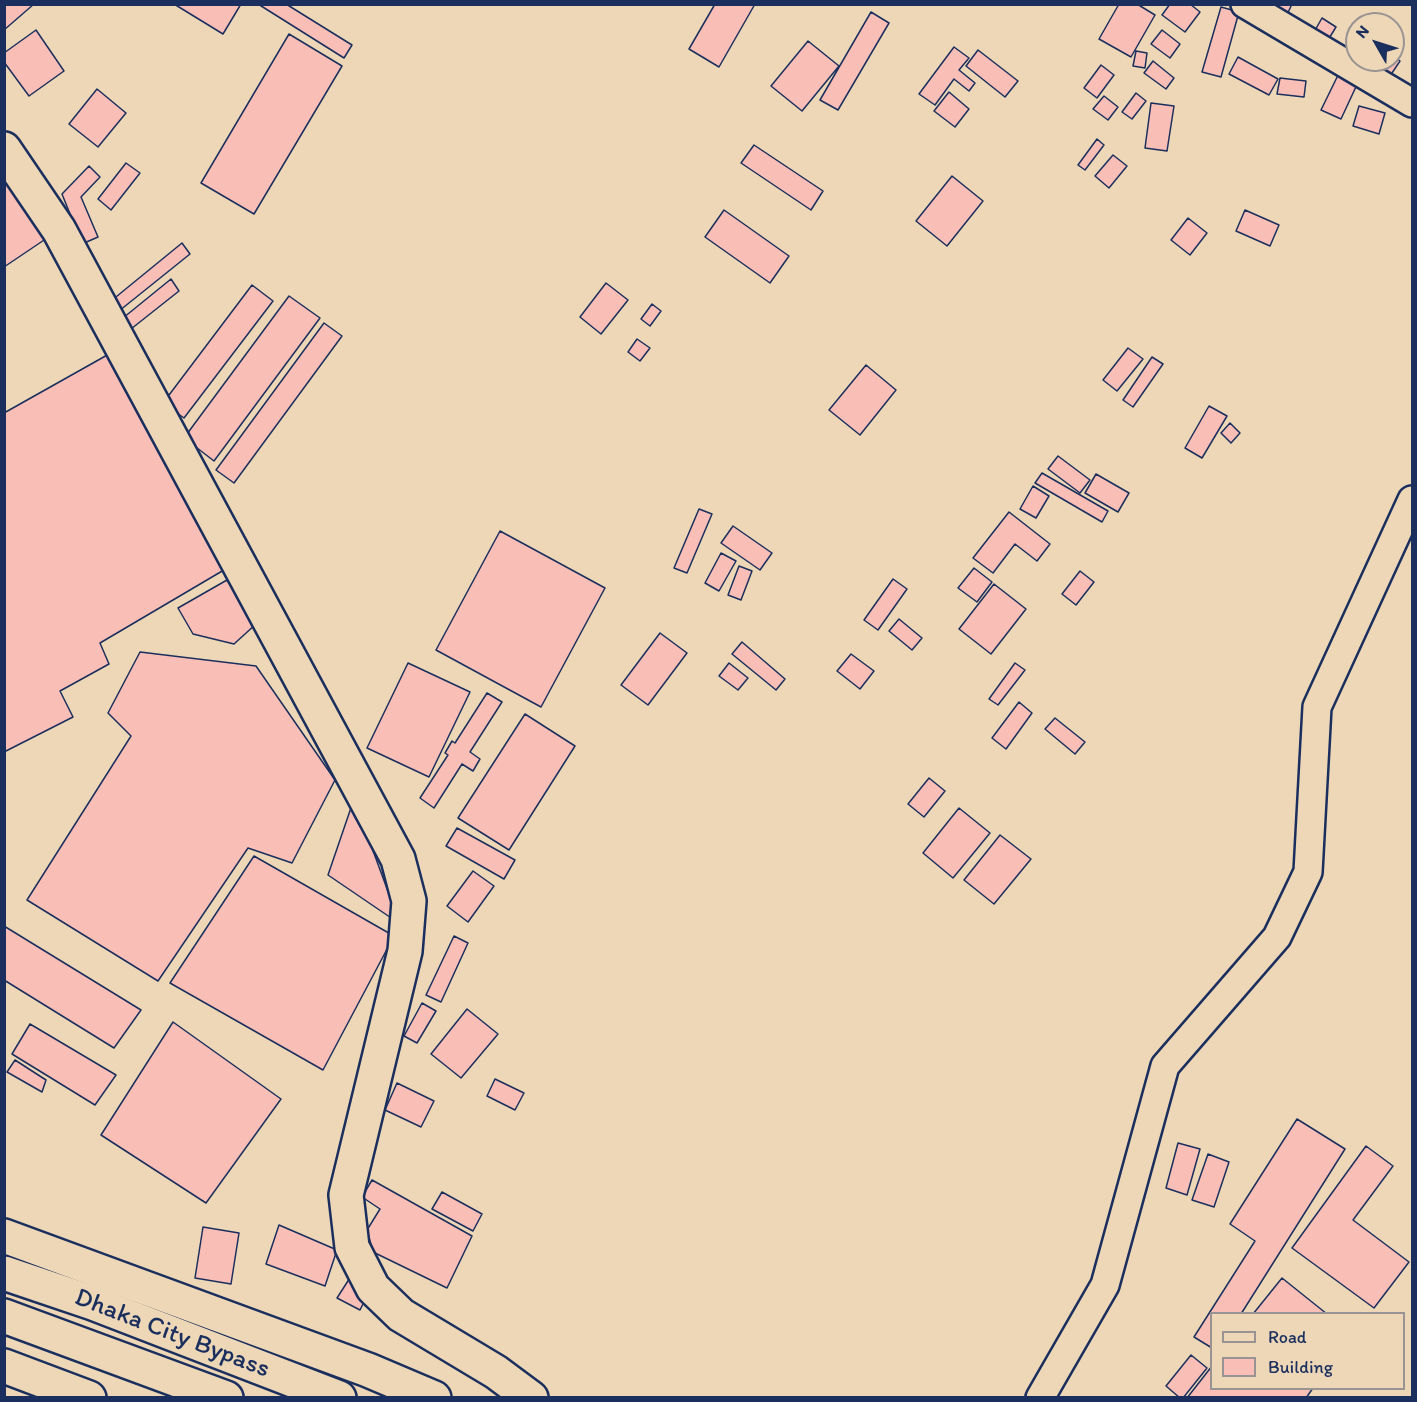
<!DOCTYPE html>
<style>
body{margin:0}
#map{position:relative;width:1417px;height:1402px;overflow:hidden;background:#edd7b6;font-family:Itim,sans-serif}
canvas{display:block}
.frame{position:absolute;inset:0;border:6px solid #1b2f5e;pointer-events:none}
.legend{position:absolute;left:1210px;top:1312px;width:195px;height:78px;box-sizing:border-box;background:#edd7b6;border:2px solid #999493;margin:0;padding:8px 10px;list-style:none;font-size:18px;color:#1b2f5e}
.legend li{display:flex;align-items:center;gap:12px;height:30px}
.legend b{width:30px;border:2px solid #999493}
.north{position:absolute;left:1345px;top:12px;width:60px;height:60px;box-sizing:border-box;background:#edd7b6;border:2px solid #999493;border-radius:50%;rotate:309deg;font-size:16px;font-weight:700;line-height:24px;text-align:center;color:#1b2f5e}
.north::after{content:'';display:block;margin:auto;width:21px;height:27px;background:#1b2f5e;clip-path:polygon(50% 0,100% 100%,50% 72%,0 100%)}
</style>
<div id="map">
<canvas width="1417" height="1402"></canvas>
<div class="frame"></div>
<ul class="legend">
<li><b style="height:8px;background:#edd7b6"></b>Road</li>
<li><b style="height:16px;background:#f9beb5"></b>Building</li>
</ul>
<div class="north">N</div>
</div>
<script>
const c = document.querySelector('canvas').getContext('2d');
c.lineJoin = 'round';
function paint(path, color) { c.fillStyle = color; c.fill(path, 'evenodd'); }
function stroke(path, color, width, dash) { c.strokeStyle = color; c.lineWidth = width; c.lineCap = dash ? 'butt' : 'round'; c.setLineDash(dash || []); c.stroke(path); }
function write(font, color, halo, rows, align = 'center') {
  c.font = font + ' Itim,sans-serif'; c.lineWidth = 6; c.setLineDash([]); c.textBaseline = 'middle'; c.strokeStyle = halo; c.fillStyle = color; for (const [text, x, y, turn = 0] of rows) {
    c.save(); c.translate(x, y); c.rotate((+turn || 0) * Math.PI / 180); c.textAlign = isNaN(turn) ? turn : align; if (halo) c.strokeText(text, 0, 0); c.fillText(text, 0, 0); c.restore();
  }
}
const building = new Path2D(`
 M 4,4 L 34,4 L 4,30 Z
 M 174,4 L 241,4 L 223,34 Z
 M 258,4 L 286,4 L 352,45 L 344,58 Z
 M 715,4 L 755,4 L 719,67 L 689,49 Z
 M 1119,4 L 1137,4 L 1155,15 L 1131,57 L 1099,39 Z
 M 1170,4 L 1190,4 L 1200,12 L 1185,32 L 1162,15 Z
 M 1257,4 L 1292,4 L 1285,19 Z
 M 1221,7 L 1239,12 L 1221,77 L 1202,72 Z
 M 871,12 L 889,23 L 838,110 L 820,100 Z
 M 1322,18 L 1336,27 L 1328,40 L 1314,32 Z
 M 36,30 L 64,71 L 29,96 L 4,62 L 4,53 Z
 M 1162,30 L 1180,44 L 1170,58 L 1151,44 Z
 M 289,34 L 342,66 L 254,214 L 201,183 Z
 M 808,41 L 839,66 L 802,111 L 771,86 Z
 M 954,47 L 969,58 L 959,70 L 975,83 L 969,91 L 954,79 L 935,105 L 919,94 Z
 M 978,50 L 1018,81 L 1005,97 L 966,66 Z
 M 1136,51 L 1147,53 L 1145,68 L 1133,66 Z
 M 1393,56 L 1400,61 L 1388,79 L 1364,60 L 1393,60 Z
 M 1238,57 L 1278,79 L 1269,95 L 1229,74 Z
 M 1153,61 L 1174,78 L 1166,89 L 1144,73 Z
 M 1101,65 L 1114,75 L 1097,98 L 1084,88 Z
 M 1342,67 L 1361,76 L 1341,119 L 1321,110 Z
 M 1280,78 L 1306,81 L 1304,97 L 1277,94 Z
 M 97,89 L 126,113 L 98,147 L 69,124 Z
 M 949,92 L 969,109 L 955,127 L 934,111 Z
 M 1136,93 L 1146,101 L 1132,119 L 1122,112 Z
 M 1104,96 L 1118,107 L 1108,120 L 1093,109 Z
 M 1151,103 L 1174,106 L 1167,151 L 1145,148 Z
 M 1359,106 L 1385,113 L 1379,134 L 1353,126 Z
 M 1097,139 L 1104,145 L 1085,170 L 1078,165 Z
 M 754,145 L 823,191 L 811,210 L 741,163 Z
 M 1113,155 L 1127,166 L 1109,188 L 1095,176 Z
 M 4,158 L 59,230 L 4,267 Z
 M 126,163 L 140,173 L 111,210 L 98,199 Z
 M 89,166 L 100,177 L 81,197 L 98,237 L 82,244 L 62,194 Z
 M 952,176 L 983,201 L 947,246 L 916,221 Z
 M 724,210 L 789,256 L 770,283 L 705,237 Z
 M 1245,210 L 1279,225 L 1270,246 L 1236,231 Z
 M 1188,218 L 1207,233 L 1190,255 L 1171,240 Z
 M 182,243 L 190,254 L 119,311 L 111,301 Z
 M 171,279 L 179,291 L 131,329 L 123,318 Z
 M 606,283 L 628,300 L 601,334 L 580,317 Z
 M 252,285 L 273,301 L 184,418 L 163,403 Z
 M 289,296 L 320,318 L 214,461 L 184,438 Z
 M 652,304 L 661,311 L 650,326 L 641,319 Z
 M 324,323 L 342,336 L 234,483 L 216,470 Z
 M 637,339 L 650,348 L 640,361 L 628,352 Z
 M 1128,348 L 1143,359 L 1117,391 L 1103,380 Z
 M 109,354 L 229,567 L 100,643 L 109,664 L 60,691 L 73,717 L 4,752 L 4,413 Z
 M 1152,357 L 1163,364 L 1133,407 L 1123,400 Z
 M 866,365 L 896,390 L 860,435 L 829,410 Z
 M 1209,406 L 1227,416 L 1202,458 L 1185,448 Z
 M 1230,423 L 1240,433 L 1231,443 L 1221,433 Z
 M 1058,456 L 1090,480 L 1080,493 L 1048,469 Z
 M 1042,473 L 1108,511 L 1102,522 L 1035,483 Z
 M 1096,474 L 1129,493 L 1118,512 L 1085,493 Z
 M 1033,486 L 1049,496 L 1036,518 L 1020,509 Z
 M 699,509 L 712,514 L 687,573 L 674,568 Z
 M 1009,512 L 1050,544 L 1037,561 L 1015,544 L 993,573 L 973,558 Z
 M 733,526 L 772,553 L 760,570 L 721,543 Z
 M 500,531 L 605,588 L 541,707 L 436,650 Z
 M 721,553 L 736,561 L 719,591 L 705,583 Z
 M 739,566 L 752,571 L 741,600 L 728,595 Z
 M 974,568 L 992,582 L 977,602 L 958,588 Z
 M 1080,571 L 1094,582 L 1076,605 L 1062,594 Z
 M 893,579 L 907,589 L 878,630 L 864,620 Z
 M 227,580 L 256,624 L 234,644 L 193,634 L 178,608 Z
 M 994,584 L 1026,609 L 991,654 L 959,629 Z
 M 899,619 L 922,638 L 912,650 L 889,631 Z
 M 660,633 L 687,653 L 648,705 L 621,685 Z
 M 742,642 L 785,679 L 776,690 L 732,654 Z
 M 140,652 L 256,666 L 335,780 L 292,863 L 248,848 L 158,981 L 27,900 L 131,736 L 108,713 Z
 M 851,654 L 874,671 L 860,689 L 837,671 Z
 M 408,663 L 470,692 L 429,777 L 367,748 Z
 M 729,663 L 748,678 L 738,690 L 719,676 Z
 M 1015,663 L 1025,670 L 998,705 L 989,699 Z
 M 487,693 L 502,702 L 470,752 L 480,759 L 473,771 L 462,764 L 434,808 L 420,798 L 448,755 L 445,753 L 452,741 L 455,743 Z
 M 1019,702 L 1032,713 L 1006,749 L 992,738 Z
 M 525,714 L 575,746 L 509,850 L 458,818 Z
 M 1055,718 L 1085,742 L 1075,754 L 1045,729 Z
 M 929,778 L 945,791 L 924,817 L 908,804 Z
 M 354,799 L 400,924 L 328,875 Z
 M 959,808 L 990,833 L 953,878 L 923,853 Z
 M 457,828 L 515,860 L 504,879 L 446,846 Z
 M 1000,835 L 1031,859 L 994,904 L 964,880 Z
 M 254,856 L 394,936 L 323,1070 L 170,983 Z
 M 473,871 L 494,886 L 468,922 L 447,906 Z
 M 4,926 L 141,1010 L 114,1048 L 4,980 Z
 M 454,936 L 468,943 L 441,1002 L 426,995 Z
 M 422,1003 L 436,1011 L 417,1043 L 404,1036 Z
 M 467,1009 L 498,1034 L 461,1078 L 431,1054 Z
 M 173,1022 L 281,1099 L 206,1203 L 101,1135 Z
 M 30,1024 L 116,1075 L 95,1105 L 12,1054 Z
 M 15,1060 L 46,1080 L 42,1092 L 7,1072 Z
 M 495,1079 L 524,1093 L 515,1110 L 487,1096 Z
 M 397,1083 L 434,1101 L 421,1127 L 385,1110 Z
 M 1297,1119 L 1345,1149 L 1241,1314 L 1212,1314 L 1212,1348 L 1194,1337 L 1255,1241 L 1230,1224 Z
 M 1178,1143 L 1200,1149 L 1187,1195 L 1166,1188 Z
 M 1366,1146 L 1393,1166 L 1353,1220 L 1409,1262 L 1374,1308 L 1292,1248 Z
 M 1208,1154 L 1229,1162 L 1214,1207 L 1192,1200 Z
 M 372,1180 L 472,1236 L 447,1288 L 373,1252 L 367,1230 L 380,1209 L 362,1197 Z
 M 442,1192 L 482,1214 L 473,1231 L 432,1209 Z
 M 279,1225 L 337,1250 L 325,1286 L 266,1264 Z
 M 203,1227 L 239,1233 L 231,1284 L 195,1278 Z
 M 355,1270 L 370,1290 L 360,1310 L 337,1298 Z
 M 1282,1278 L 1327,1314 L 1253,1314 Z
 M 1191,1355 L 1207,1368 L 1183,1398 L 1180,1398 L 1166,1386 Z
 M 1212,1366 L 1212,1388 L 1313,1388 L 1306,1398 L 1187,1398 Z`);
paint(building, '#f9beb5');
stroke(building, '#1b2f5e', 1.5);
const minor = new Path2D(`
 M 1245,4 L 1412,103
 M 1040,1398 L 1105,1285 L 1165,1066 L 1277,937 L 1308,872 L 1317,707 L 1412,500`);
const secondary = new Path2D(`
 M 4,149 L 59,230 L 398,859 L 409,901 L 405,951 L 346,1195 L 352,1247 L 373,1288 L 401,1315 L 496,1372 L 531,1398
 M 4,1236 L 368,1370 L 434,1398
 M 4,1366 L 89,1398`);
const trunk = new Path2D(`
 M 4,1273 L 93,1303 L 339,1398
 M 4,1316 L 226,1398`);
stroke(minor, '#1b2f5e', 32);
stroke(secondary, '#1b2f5e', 38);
stroke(trunk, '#1b2f5e', 38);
stroke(minor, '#edd7b6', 27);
stroke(secondary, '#edd7b6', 33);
stroke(trunk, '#edd7b6', 33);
write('26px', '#1b2f5e', '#edd7b6', [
 ["Dhaka City Bypass",172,1334,21]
]);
</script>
